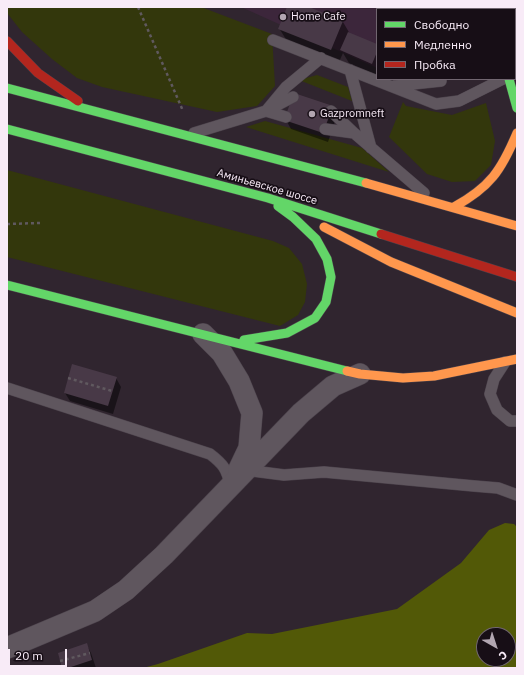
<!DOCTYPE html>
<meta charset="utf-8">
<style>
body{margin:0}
#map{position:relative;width:524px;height:675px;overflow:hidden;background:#30252f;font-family:"IBM Plex Sans",sans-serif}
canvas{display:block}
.frame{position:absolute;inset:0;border:8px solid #f8ebf7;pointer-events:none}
.legend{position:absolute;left:376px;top:8px;width:140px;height:72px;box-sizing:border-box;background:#170e16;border:1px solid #716670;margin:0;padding:5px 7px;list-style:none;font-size:12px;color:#f8ebf7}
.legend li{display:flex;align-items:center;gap:8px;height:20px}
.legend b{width:20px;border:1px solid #716670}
.north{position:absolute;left:476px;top:627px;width:40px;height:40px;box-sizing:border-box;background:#170e16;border:1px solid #716670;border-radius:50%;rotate:141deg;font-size:11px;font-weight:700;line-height:16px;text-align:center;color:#f8ebf7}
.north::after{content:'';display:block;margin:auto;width:14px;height:18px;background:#b2a6b1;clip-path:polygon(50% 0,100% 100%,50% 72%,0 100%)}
.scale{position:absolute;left:8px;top:649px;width:59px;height:18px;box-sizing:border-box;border:2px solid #f8ebf7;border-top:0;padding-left:5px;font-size:12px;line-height:14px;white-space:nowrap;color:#f8ebf7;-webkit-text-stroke:3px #170e16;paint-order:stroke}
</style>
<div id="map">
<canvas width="524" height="675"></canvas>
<div class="frame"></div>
<ul class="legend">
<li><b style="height:5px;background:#63d668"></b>Свободно</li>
<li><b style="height:5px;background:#ff974d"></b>Медленно</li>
<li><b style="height:5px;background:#b3261e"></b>Пробка</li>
</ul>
<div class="north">С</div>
<div class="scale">20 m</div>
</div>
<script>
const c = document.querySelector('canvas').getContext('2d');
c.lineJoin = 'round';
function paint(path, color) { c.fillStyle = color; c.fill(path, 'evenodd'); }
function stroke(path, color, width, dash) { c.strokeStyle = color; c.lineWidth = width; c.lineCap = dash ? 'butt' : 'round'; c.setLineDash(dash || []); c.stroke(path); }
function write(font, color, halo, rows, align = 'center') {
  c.font = font + ' "IBM Plex Sans",sans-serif'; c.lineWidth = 3.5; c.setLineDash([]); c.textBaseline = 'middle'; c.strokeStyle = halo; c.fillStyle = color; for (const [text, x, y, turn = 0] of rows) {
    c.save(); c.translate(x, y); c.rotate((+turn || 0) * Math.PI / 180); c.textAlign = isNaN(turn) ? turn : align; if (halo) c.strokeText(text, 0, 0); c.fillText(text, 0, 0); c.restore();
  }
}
paint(new Path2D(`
 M 241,7 L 457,7 L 457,9 L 377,9 L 377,68 Z`), '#3c263b');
paint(new Path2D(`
 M 7,7 L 201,7 L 272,34 L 275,86 L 257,106 L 217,112 L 102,87 L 77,78 L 52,59 L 22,32 L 7,13 Z
 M 317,75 L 348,87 L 352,101 L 299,80 Z
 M 403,102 L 406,106 L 452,115 L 486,103 L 495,141 L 491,165 L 475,181 L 452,182 L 427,174 L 389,137 Z
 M 265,121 L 362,148 L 389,172 L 246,127 Z
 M 7,170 L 273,241 L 289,248 L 302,264 L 307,284 L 305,302 L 298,315 L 280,326 L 7,257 Z`), '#33370c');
paint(new Path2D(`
 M 505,523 L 514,524 L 517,527 L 517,668 L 143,668 L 158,664 L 247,633 L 272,634 L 397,609 L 461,563 L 489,530 ZM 484,635 L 508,635 L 508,659 L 484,659 Z`), '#525907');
paint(new Path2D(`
 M 288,7 L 307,7 L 343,22 L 350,34 L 377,45 L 377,75 L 349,63 L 343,53 L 339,62 L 287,41 L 279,28 Z
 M 377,7 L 440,7 L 441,9 L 378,9 Z
 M 337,115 L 328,142 L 291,129 L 286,120 Z
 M 116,378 L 121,387 L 113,414 L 70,401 L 65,393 Z
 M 86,644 L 91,653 L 96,668 L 63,668 Z`), '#0007');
paint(new Path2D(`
 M 287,7 L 309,7 L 343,21 L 331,50 L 278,29 Z
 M 376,7 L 435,7 L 436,9 L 377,9 Z
 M 348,32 L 377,44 L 377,52 L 372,64 L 340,50 Z
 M 294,93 L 333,106 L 323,133 L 284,120 Z
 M 72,364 L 117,377 L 108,406 L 64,393 Z
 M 87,643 L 92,660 L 68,668 L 62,668 L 58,653 Z`), '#483947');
const lane = new Path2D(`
 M 273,40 L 436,104 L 459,101 L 503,79
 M 350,70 L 371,148
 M 394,86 L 441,81
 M 272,108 L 293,97
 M 266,111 L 286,87 L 321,58
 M 331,111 L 354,133
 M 325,129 L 354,133 L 424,193
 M 194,133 L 266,111 L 286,117
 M 505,362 L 494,379 L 490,394 L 497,410 L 510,421 L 517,421
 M 7,388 L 210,454 C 223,464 227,469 230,485
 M 245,470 L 284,475 L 324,472 L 474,486 L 498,488 L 517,495`);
const street = new Path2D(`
 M 203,334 L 222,353 L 239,381 L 252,413 L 249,448 L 239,469
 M 7,648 L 95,611 L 126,590 L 164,555 L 301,413 L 333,386 L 360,374`);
const fast = new Path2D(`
 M 492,7 L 492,9
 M 509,79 L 517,108
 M 7,88 L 366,183
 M 7,129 L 268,198 L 381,234
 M 7,285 L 347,371
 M 244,340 L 287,333 L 315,318 L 326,302 L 331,277 L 327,259 L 316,239 L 293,217 L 278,206`);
const slow = new Path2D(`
 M 366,183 L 517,226
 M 454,207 C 490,187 501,171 517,133
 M 324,227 L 391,262 L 517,313
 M 347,371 L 360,374 L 403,378 L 434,376 L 517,359`);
const jam = new Path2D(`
 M 7,41 L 38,73 L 78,101
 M 381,234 L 517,277`);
stroke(lane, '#4c434c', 12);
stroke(street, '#4c434c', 22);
stroke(fast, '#4c434c', 10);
stroke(slow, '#4c434c', 10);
stroke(jam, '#4c434c', 10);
stroke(new Path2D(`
 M 138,7 L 183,111
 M 7,224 L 40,223
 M 68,378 L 112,391
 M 60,661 L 90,653`), '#60595f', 2.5, [3, 3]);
stroke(lane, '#5f565e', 11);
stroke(street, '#5f565e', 21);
stroke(fast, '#63d668', 9);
stroke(slow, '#ff974d', 9);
stroke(jam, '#b3261e', 9);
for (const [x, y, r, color] of [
 [283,17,4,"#b2a6b1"],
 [312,114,4,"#b2a6b1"]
]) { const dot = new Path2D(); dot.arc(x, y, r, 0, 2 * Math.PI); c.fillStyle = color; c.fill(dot); stroke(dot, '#170e16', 1.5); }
write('11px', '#f8ebf7', '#170e16', [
 ["Home Cafe",291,17],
 ["Gazpromneft",320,114]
], 'left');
write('11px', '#f8ebf7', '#170e16', [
 ["Аминьевское шоссе",267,187,16]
]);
</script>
